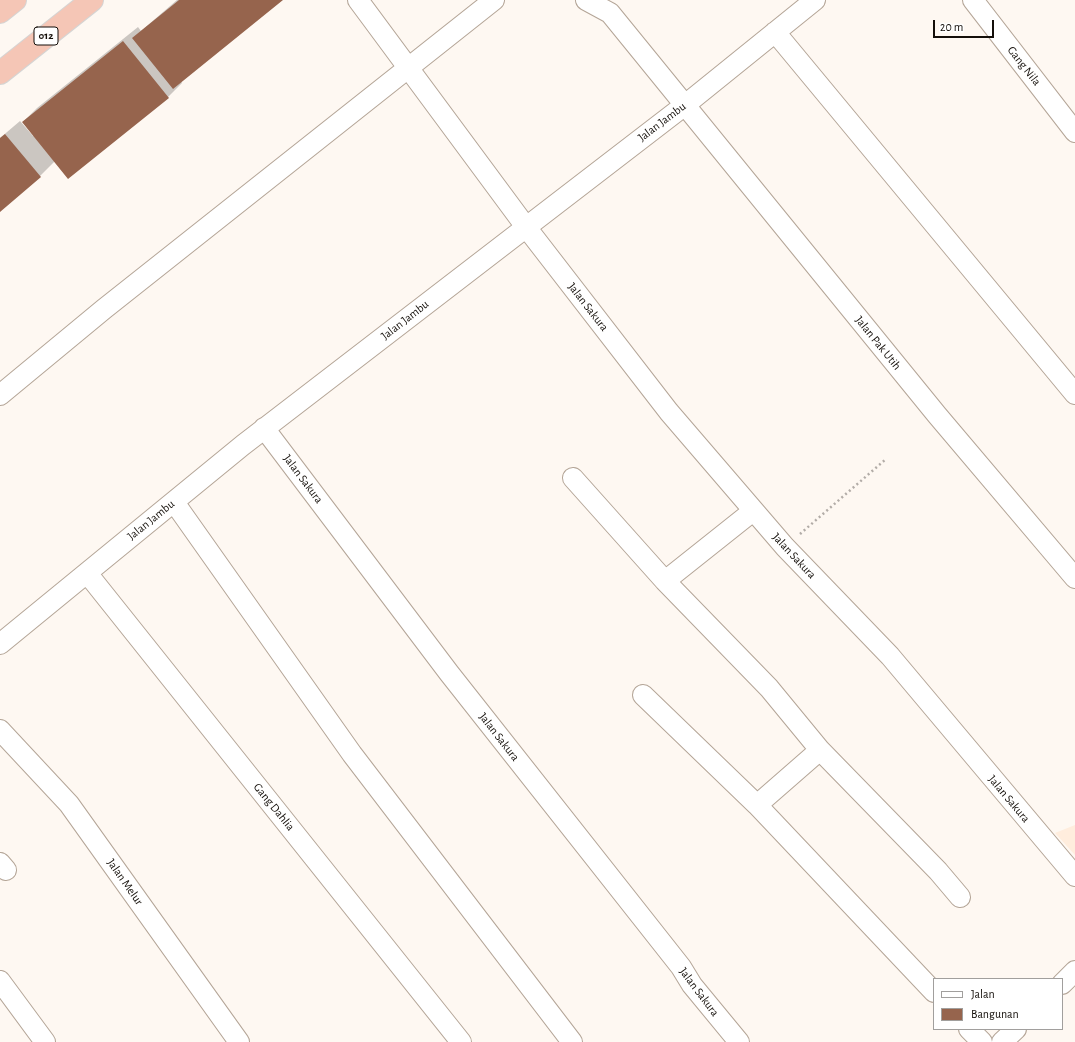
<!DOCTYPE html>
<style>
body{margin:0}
#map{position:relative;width:1075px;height:1042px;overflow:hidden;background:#fef8f2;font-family:"Alegreya Sans",sans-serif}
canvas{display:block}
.legend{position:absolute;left:933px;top:978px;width:130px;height:52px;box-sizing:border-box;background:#fff;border:1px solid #a19f9d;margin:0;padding:5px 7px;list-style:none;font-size:12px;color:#140f0a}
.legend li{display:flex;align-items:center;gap:8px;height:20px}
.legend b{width:20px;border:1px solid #a19f9d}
.scale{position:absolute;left:933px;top:20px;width:61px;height:18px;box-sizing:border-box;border:2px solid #140f0a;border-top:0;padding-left:5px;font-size:12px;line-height:14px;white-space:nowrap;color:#140f0a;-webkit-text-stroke:3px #fff;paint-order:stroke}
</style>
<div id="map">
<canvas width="1075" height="1042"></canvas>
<ul class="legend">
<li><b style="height:5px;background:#fff"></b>Jalan</li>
<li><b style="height:11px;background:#96644d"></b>Bangunan</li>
</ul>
<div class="scale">20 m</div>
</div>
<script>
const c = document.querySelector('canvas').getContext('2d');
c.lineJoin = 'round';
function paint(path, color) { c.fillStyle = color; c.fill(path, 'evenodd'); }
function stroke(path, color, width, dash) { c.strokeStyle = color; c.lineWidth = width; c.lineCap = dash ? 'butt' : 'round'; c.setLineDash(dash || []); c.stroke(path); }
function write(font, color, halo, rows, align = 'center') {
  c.font = font + ' "Alegreya Sans",sans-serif'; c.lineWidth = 4; c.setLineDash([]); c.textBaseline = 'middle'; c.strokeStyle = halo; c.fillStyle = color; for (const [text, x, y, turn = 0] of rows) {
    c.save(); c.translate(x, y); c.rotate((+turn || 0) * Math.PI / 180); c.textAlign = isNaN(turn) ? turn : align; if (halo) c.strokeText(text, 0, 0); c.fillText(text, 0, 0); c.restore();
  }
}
paint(new Path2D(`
 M 1075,825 L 1075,855 L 1055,833 Z`), '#ffeddd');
paint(new Path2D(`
 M 177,0 L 282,0 L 181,81 L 182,83 L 168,97 L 55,161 L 40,176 L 0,210 L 0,138 L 20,121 L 33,136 L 34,135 L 23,122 L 37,108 L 138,27 L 141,31 Z`), '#0003');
paint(new Path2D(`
 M 179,0 L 283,0 L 173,89 L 132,38 Z
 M 123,41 L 169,98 L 68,179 L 22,122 Z
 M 5,134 L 41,177 L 0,212 L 0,138 Z`), '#96644d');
const minor = new Path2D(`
 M 358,0 L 526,227 L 669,412 L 785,547 L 890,656 L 1075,876
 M 586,0 L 610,13 L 937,415 L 1075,578
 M 973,0 L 1075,132
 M 775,32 L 1075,394
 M 0,395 L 104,309 L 494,0
 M 264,428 L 449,673 L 681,967 L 692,985 L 739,1042
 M 573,478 L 665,581
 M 174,502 L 352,754 L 572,1042
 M 753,511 L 665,581 L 769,688 L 820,750 L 757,805 L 934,992
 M 87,573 L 461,1042
 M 0,644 L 243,445 L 685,105 L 815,0
 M 643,695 L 757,805
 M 0,730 L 69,804 L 239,1042
 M 820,750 L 938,871 L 960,897
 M 0,863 L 6,870
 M 0,981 L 45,1042
 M 1062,984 L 1075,971
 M 969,1029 L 982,1042
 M 1002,1042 L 1016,1029`);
const highway = new Path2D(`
 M 0,12 L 15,0
 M 0,73 L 92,0`);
stroke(minor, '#b4a597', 22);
stroke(highway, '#d5d4d3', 24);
stroke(new Path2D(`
 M 800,534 L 886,459`), '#b2aca7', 2.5, [2, 3]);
stroke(minor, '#fff', 20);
stroke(highway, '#f5c6b6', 22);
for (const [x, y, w] of [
 [46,36,24]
]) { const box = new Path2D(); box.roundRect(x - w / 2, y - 9, w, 18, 3); c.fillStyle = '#fff'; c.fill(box); stroke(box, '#140f0a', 1); }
write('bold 11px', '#140f0a', null, [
 ["012",46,36]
]);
write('12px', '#140f0a', '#fff', [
 ["Gang Nila",1024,66,52],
 ["Jalan Jambu",662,122,-37],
 ["Jalan Sakura",588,307,52],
 ["Jalan Jambu",405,320,-38],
 ["Jalan Pak Utih",878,343,51],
 ["Jalan Sakura",303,479,53],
 ["Jalan Jambu",151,520,-39],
 ["Jalan Sakura",794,556,47],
 ["Jalan Sakura",499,737,52],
 ["Jalan Sakura",1009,799,50],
 ["Gang Dahlia",274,807,51],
 ["Jalan Melur",125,882,55],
 ["Jalan Sakura",699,992,53]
]);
</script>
